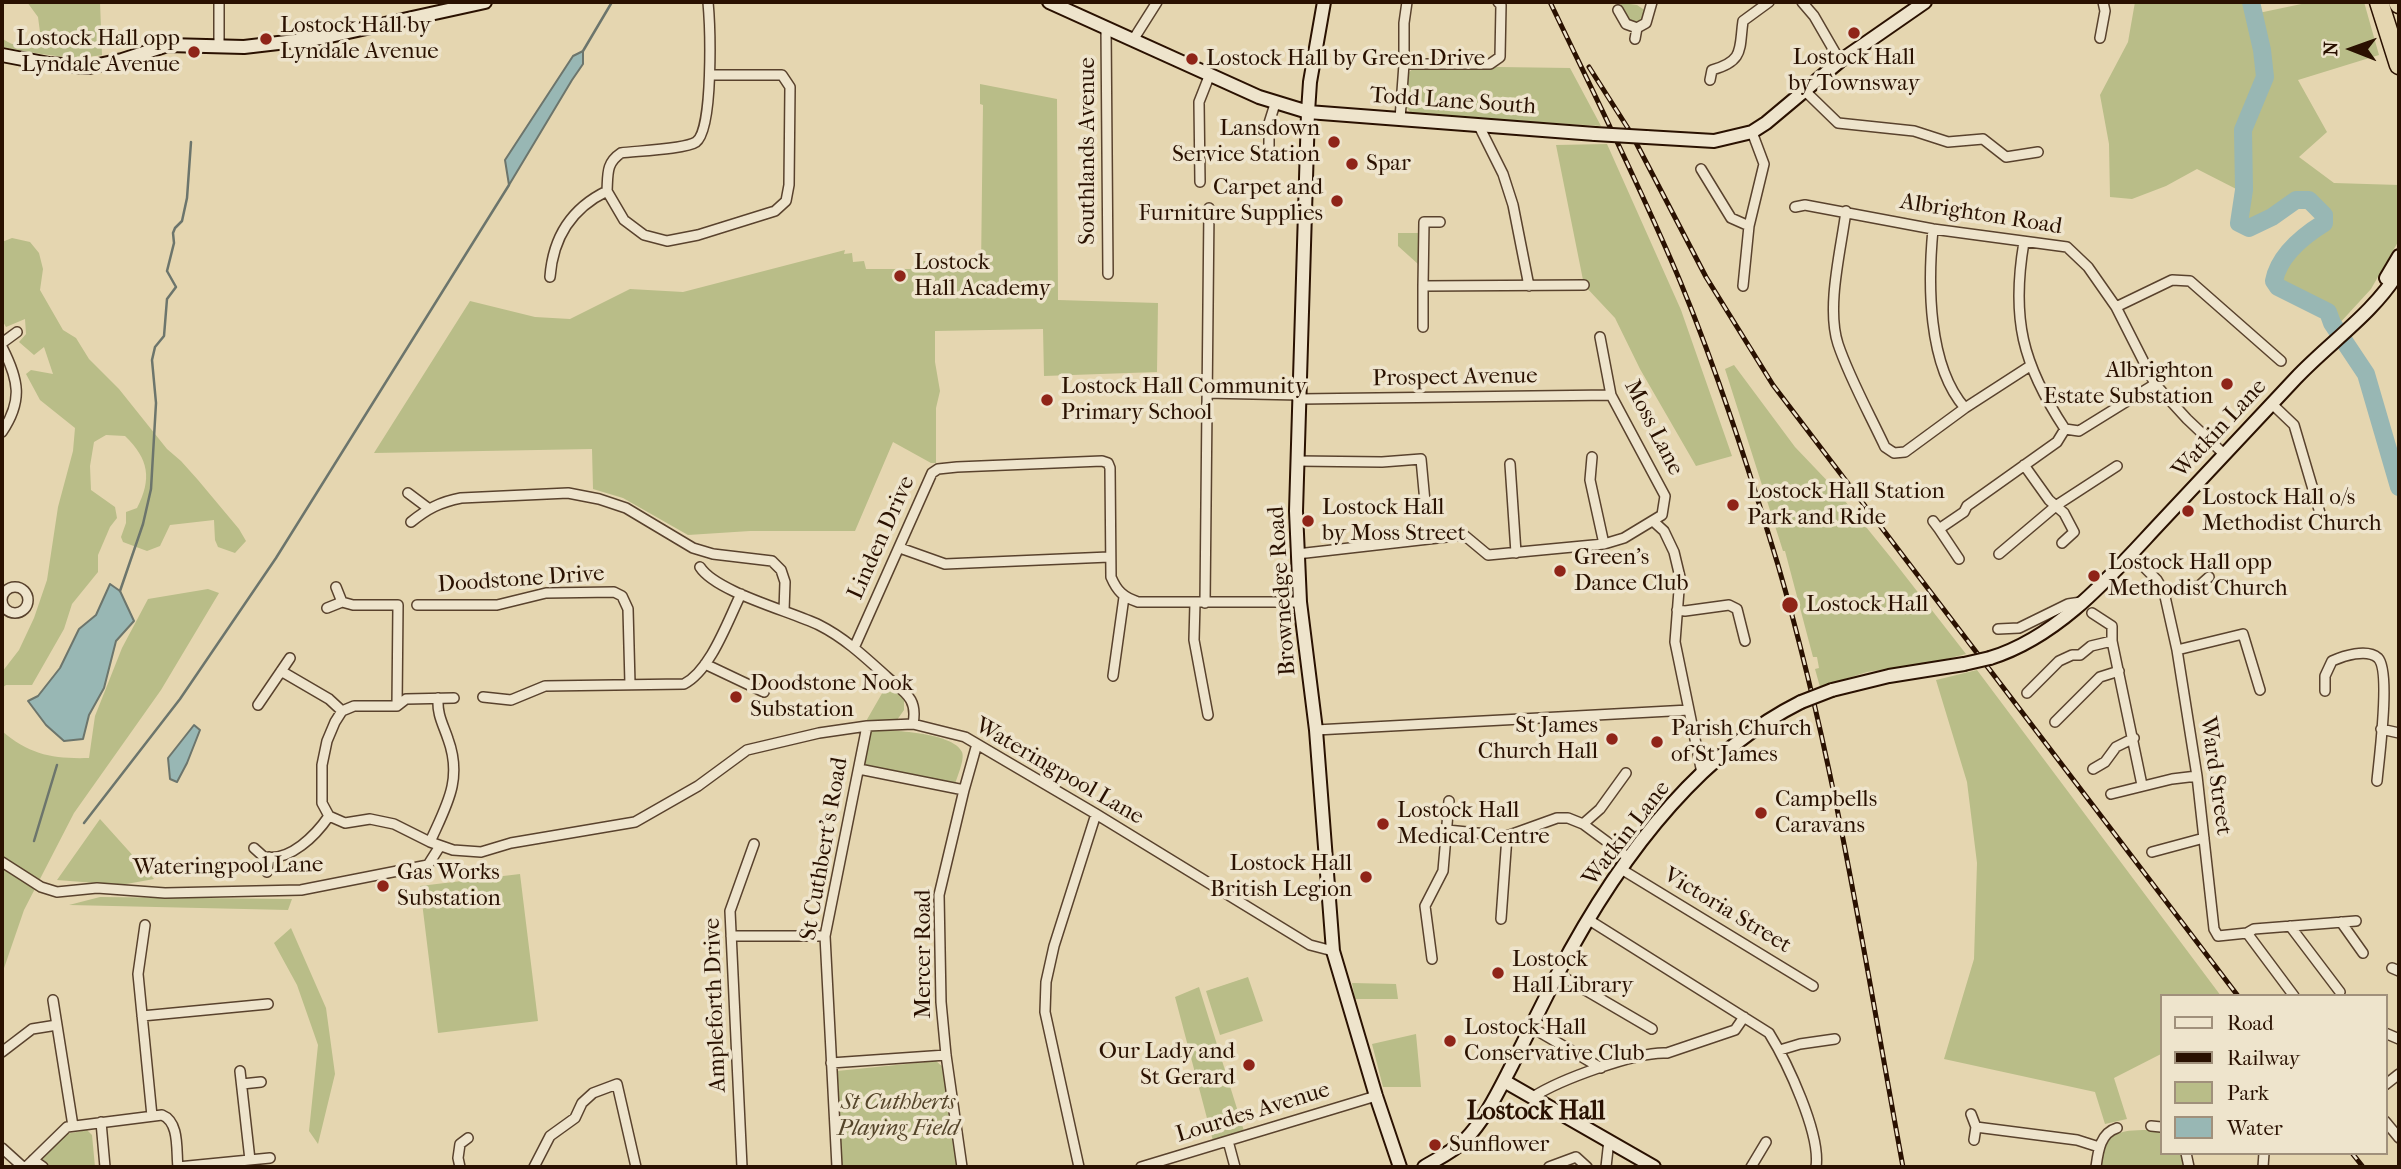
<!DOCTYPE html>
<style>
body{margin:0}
#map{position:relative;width:2401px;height:1169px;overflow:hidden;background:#e5d6b0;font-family:"IM FELL French Canon",serif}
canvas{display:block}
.frame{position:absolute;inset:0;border:4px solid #2a1101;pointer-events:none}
.legend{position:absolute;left:2160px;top:994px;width:228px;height:161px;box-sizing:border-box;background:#eee4cc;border:2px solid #a0907b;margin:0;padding:9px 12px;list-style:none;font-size:21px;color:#2a1101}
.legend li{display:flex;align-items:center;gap:14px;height:35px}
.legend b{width:35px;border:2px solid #a0907b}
.north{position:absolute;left:2317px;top:14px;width:70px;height:70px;-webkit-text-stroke:5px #eee4cc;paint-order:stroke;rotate:271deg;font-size:19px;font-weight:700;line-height:28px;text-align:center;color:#2a1101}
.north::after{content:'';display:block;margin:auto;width:24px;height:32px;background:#2a1101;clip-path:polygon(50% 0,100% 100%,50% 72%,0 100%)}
</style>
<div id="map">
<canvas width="2401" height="1169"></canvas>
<div class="frame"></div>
<ul class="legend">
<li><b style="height:9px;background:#eee4cc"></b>Road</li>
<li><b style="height:9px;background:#2a1101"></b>Railway</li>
<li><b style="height:19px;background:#b9bd88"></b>Park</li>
<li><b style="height:19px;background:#98b7b4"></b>Water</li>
</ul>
<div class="north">N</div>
</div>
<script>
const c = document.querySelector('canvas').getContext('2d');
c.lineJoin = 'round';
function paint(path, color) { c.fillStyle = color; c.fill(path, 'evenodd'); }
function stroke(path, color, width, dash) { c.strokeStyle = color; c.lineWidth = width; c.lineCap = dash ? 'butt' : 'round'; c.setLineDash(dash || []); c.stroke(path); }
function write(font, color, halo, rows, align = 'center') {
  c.font = font + ' "IM FELL French Canon",serif'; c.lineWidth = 7; c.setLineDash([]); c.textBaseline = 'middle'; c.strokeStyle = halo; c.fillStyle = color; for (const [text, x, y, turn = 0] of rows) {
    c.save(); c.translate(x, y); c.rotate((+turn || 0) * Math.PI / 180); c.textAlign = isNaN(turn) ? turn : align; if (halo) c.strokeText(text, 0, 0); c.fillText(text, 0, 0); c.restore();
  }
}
paint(new Path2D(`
 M 27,2 L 100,2 L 102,55 C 68,61 36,53 2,47 L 2,38 C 12,47 34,50 46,45 L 45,33 L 40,32 L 38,17 Z
 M 2135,2 L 2246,2 L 2249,15 L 2311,2 L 2364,2 L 2379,55 L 2298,80 L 2327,132 L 2299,157 L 2334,183 L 2399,185 L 2398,242 L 2371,289 L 2338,325 L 2326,305 L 2279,281 C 2285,258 2310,241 2327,226 L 2328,215 L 2307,195 C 2284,199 2268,215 2247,223 L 2242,219 L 2246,194 L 2197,169 L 2166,186 L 2132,199 L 2110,197 L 2109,144 L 2100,95 L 2128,42 Z
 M 1622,3 L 1637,5 L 1646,11 L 1642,22 L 1630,23 L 1619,6 Z
 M 1499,67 L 1570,68 L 1601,126 L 1412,114 L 1405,106 L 1408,73 L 1414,68 Z
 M 980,84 L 1057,99 L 1058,300 L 1158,303 L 1157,372 L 1044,376 L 1043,329 L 935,331 L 935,362 L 940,391 L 936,408 L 936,463 L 931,463 L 893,442 L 855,531 L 750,531 L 688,535 L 623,498 L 593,489 L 592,449 L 374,453 L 470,301 L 535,317 L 570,319 L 630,289 L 683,292 L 845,250 L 844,254 L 852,253 L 853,262 L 864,261 L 866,269 L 919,269 L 920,261 L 967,261 L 978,264 L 978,268 L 981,268 L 983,105 L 980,104 Z
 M 1607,144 L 1681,310 L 1732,456 L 1696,466 L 1640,369 L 1615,318 L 1584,285 L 1556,145 Z
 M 1398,233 L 1418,233 L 1418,264 L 1398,246 Z
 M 12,238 L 30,242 L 39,253 L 43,269 L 40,290 L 63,330 L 76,338 L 89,359 L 119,389 L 167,449 L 181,461 L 198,480 L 239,529 L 246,541 L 235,553 L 218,547 L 215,540 L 214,520 L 170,525 L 160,546 L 147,551 L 123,542 L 121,537 L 126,523 L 126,512 L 137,508 C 152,479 149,459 125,436 L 106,435 L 94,442 L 90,466 L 91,490 L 115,507 L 117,518 L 110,527 L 98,555 L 98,572 L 72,604 L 64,629 L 32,685 L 6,685 L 2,688 L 2,672 L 19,650 L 34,618 L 47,580 L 58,507 L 73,451 L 75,428 L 40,400 L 26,374 L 31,370 L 53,374 L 44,347 L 34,355 L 19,342 L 26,334 L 25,319 L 6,327 L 2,320 L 2,242 Z
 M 1734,365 L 1795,447 L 1836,490 L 1892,559 L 1966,654 L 1939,661 L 1867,672 L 1820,687 L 1815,669 L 1819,668 L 1817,657 L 1813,657 L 1785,551 L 1783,551 L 1725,369 Z
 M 208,589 L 219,593 L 161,690 L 74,813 L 24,910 L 2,974 L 2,731 C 30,755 53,759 89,758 L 95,716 L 122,648 L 148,599 Z
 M 1977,670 L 2221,996 L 2161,996 L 2161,1054 L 2114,1078 L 2127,1119 L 2105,1124 L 2095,1092 L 1944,1059 L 1974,959 L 1977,863 L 1967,782 L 1936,680 Z
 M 888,683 L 904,698 L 904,710 L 897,720 L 865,723 Z
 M 871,730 C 889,730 953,732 962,752 C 965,760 957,776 955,785 L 864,765 Z
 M 100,819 L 154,879 L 121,885 L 57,880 Z
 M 520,874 L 538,1021 L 438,1033 L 420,886 Z
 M 100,897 L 292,899 L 288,910 L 69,905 Z
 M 291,928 L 326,1008 L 335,1074 L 318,1144 L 309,1131 L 318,1045 L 297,985 L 274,943 Z
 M 1248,977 L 1263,1021 L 1220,1035 L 1206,991 Z
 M 1352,983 L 1396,984 L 1398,999 L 1355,999 Z
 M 1199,987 L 1244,1131 L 1213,1141 L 1175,997 Z
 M 1416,1034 L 1421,1087 L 1383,1087 L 1372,1044 Z
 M 936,1061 L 944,1068 L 957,1167 L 842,1167 L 837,1071 Z
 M 87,1130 L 92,1135 L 95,1167 L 51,1167 L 41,1161 L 66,1134 Z
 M 2156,1130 L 2161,1130 L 2161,1153 L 2182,1153 L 2186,1167 L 2101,1167 C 2101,1128 2125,1130 2156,1130 Z`), '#b9bd88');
const water = new Path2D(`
 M 583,51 L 583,64 L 572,80 L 509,185 L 505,160 L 573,56 Z
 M 110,584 L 120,591 L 134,621 L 116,641 L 104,688 L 89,715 L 83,739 L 64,741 L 46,725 L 28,701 L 38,696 L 60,668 L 79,629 L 96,615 Z
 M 194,725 L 200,730 L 187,763 L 177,782 L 170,779 L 168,758 Z`);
paint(water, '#98b7b4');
stroke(water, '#6c756c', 2);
stroke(new Path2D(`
 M 583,51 L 612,2
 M 120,591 L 143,524 L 151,489 L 156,403 L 152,360 L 155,347 L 164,336 L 167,299 L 176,287 L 167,271 L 174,243 L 173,233 L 175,228 L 182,221 L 187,198 L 191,142
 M 84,823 L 180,699 L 276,558 L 509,185
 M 34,841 L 57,765`), '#6c756c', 2.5);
stroke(new Path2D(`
 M 2251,2 L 2262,50 L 2265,77 L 2243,130 L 2244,190 L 2239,223 L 2249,228 L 2272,217 L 2296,200 L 2309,200 L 2324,215 L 2324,223 C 2303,236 2279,255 2274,281 L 2278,287 L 2328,312 L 2332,323 L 2366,374 L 2399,487`), '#98b7b4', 18);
const street = new Path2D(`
 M 219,2 L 219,47
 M 1802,2 L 1814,16 L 1840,61
 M 1618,10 L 1626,24 L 1637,28 L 1646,23 L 1652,2
 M 1106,27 L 1108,274
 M 2100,38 L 2105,11 L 2103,2
 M 1635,39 L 1637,28
 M 1133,40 L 1157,2
 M 1404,64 L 1490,64 L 1500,57 L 1501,5 L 1498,2
 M 1710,80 L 1712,70 C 1745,61 1739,48 1743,21 L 1769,2
 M 1804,90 L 1838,123 L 1914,131 L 1948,142 L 1983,139 L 2006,157 L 2038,152
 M 1400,119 L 1404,64 L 1404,23 L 1407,2
 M 1479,126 L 1503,174 L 1513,205 L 1529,286
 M 1269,150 L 1269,123 L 1275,104
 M 1701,169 L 1731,218 L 1749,226
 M 1200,182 L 1199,102 L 1210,74
 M 607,191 L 624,220 L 644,235 L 667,241 L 698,235 L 775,211 L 786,201 L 789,185 L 790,87 L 782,75 L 710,75
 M 1795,207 L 1805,205 L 1933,229 L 2067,247 L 2088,267 L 2116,307 L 2155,384 L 2187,419 L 2225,455
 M 1846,211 C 1841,250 1826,307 1838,344 C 1849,377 1870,415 1885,447 L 1894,453 L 1905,452 L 1965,408 L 2030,366
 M 1440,222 L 1424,222 L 1423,286 L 1584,285
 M 1933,229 C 1928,282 1927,365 1965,408
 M 2024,242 C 2011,318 2022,364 2065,429 L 2079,431 L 2155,384
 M 550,277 C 553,237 572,208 607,191 C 608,174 606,163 621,153 C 636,151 686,149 696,142 C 714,129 710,24 708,2
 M 1423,286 L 1423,327
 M 1743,286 L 1749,226 L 1764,164 L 1752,132
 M 2116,307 L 2172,280 L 2190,281 L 2281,361
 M 2,343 L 17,332
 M 2,347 C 19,380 23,401 2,432
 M 1206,393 L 1300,395
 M 1300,399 L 1611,395
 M 2272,404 L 2294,425 L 2320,513
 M 1592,457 L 1590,480 L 1604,544
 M 1297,461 L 1382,462 L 1421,459 L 1425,502
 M 1510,464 L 1516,553
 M 2024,465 L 2049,500 L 2064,513 L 2074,532 L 2062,543
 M 408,493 L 428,508
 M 1653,521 L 1664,531 L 1674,552 L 1680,577 L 1675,642 L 1702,773
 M 1933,521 L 1939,529
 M 411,522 C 427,509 440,502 461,498 L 568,493 L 599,499 L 626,508 L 693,548 L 713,554 L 772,561 L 781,570 L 785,582 L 784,611
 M 900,548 L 945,564 L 1109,557
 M 1297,554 L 1464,535 L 1488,555 L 1604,544 L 1624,538 L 1662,515 L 1665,496 L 1611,395 L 1600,337
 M 1999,554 L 2057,505 L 2117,466
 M 2131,554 L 2157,580 L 2164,592 L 2177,650 L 2197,776 L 2214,929 L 2218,936 L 2247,933 L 2254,929 L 2356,921
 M 1959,559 L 1939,529 L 1964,512 L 1967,506 L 2057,442 L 2065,429
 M 700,567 C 716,592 790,611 819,625 C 845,638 866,658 887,677 C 905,693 918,698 913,724
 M 336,587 L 342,602
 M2 600a13 13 0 1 1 26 0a13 13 0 1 1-26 0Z
 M 2164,592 L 2199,586 L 2209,577
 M 1195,603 L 1194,640 L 1208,715
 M 1205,603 L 1209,208
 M 417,605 L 497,605 L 546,593 L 614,592 L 622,596 L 628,609 L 630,684
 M 327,608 L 342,602 L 353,605 L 398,605 L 397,706
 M 1677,610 L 1685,611 L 1729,605 L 1737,609 L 1745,641
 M 2092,613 L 2112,626 L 2112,641 L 2142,785
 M 1998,629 L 2019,628 L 2068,604 L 2081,602
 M 854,648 L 932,473 L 938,469 L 957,467 L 1102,461 L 1108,463 L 1110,468 L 1111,577 C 1117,591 1123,597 1138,602 L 1300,602
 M 2177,650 L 2243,634 L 2260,690
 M 705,664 L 764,692
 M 281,671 L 329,699 L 342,711
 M 1113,676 L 1124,597
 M 2325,691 L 2325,676 L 2332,661 C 2343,656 2367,648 2378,658 C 2391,671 2379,759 2377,781
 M 2027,693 L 2059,661 L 2072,655 L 2080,655 L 2091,646 L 2112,641
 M 483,697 L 511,700 L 545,686 L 684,684 C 711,670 728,620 741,594
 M 454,698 L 406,699 L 397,706 L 354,706 L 342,711 L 335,722 L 327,741 L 322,765 L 322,803 L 329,816 L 345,823 L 370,819 L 394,824 L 430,842 L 453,850 L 481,852 L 511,843 L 635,822 L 698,786 L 747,750 L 819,733 L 867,726 L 913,724 L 965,737 L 1096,814 L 1310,945 L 1333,951
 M 258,705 L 290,658
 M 2055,722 L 2100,677 L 2119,671
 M 2381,729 L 2399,733
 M 1316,730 L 1689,710
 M 859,769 L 964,790
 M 2093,769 L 2105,762 L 2116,747 L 2134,738
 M 2111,794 L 2172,779 L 2197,776
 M 1583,824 L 1600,809 L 1626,773
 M 1447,830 L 1507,836 L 1557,818 L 1568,818 L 1583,824 L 1629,858
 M 430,842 C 446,806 463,780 448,739 C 443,724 437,715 438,698
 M 254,848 L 264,857 C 290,862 316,835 329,816
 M 2152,852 L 2204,838
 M 2,862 L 41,887 L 57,892 L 97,888 L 165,893 L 301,890 L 428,865 L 440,846
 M 1621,869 L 1813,986
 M 267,872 L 269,857
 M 1501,919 L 1507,836
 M 1589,920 L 1769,1033 C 1787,1062 1821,1134 1816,1167
 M 2341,922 L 2363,953
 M 145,925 L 138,974 L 152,1116
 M 2290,926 L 2340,992
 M 2247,933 L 2294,996
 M 731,936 L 825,936
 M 1432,959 L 1425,906 L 1443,871 L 1449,801
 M 2392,968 L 2399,971
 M 1558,974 L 1652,1029
 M 53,1000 L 73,1126
 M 142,1016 L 268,1004
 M 1531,1027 L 1601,1068
 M 2385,1033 L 2399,1039
 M 1780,1050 L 1800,1044 L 1835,1039
 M 2,1052 L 32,1029 L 57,1025
 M 831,1063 L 946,1055
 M 240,1071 L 250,1160
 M 242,1084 L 261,1082
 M 2385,1085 L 2399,1074
 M 1533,1097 C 1559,1080 1637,1051 1667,1053 L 1735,1030 L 1744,1017
 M 1971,1114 L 1976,1127 L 1974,1140
 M 2385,1121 L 2399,1138
 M 101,1122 L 105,1167
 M 2151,1126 L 2161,1127
 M 1976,1127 L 2077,1140 L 2099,1147
 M 1228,1141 L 1235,1167
 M 2,1148 L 23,1167
 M 2186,1153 L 2189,1167
 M 33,1160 L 43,1167
 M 26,1167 L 67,1127 L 162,1115 C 180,1122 176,1151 178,1167
 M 178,1167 L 270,1158
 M 460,1167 L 458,1158 L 460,1144 L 468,1138
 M 534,1167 L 550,1136 L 575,1118 L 582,1103 L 593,1093 L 617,1084 L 636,1167
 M 742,1167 L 730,911 L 754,844
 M 837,1167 L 825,936 L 867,726
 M 962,1167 L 946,1055 L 941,1002 L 939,895 L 964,790 L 977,744
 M 1079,1167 L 1045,1012 L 1046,982 L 1054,946 L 1096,814
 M 1141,1167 L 1376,1096
 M 1549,1167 L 1576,1157 L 1587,1167
 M 1606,1167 L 1609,1140
 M 1751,1167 L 1766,1142
 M 2096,1167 C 2098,1152 2100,1133 2117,1128
 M 2263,1167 L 2264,1153`);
const secondary = new Path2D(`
 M 1049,2 L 1259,97 L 1308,112 L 1595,134
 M 1324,2 L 1310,82 L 1308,112 L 1296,511 L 1300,602 L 1316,730 L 1333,951 L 1376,1096 L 1400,1167
 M 2,55 L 49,64 L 89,67 L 122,60 L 168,45 L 244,47 L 321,38 L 485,2
 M 1646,137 L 1714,141 L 1752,132 L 1766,123 L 1840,61 L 1925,2
 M 2386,278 L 2399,256
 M 1990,658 C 2061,636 2113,573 2162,521 C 2207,473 2252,425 2296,378 C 2330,342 2374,313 2399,271
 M 1832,690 L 1889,676 L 1964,664
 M 1504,1081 L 1654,1167
 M 1424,1167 C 1437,1159 1452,1152 1464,1141 C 1485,1120 1498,1092 1512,1065 C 1527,1035 1542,1005 1557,975 C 1613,868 1691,757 1801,702`);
const highway = new Path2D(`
 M 2379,2 L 2399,65
 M 2398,2 L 2399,4`);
stroke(street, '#59422d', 12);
stroke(secondary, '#2a1101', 16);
stroke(highway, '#2a1101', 21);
stroke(street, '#eee4cc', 9);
stroke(secondary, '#eee4cc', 12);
stroke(highway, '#e5d6b0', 18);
const rail = new Path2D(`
 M 1550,2 C 1594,94 1640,186 1680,281 C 1718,373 1749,470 1778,565 C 1835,760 1866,967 1903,1167
 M 1589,67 L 1631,133 L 1706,277 L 1773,385 L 2238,996
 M 2352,1153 L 2363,1167`);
stroke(rail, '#2a1101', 5);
stroke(rail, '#eee4cc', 2.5, [8]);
const secondaryBridge = new Path2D(`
 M 1595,134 L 1646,137
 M 1964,664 L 1990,658
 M 1801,702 L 1832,690`);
stroke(secondaryBridge, '#2a1101', 16, []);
stroke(secondaryBridge, '#eee4cc', 12);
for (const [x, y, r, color] of [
 [1854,33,7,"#8f2418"],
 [266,39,7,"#8f2418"],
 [194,52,7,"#8f2418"],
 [1192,59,7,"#8f2418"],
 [1334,142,7,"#8f2418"],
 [1352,164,7,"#8f2418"],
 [1337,201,7,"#8f2418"],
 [900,276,7,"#8f2418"],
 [2227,384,7,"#8f2418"],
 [1047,400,7,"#8f2418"],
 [1733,505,7,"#8f2418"],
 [2188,511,7,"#8f2418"],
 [1308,521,7,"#8f2418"],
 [1560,571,7,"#8f2418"],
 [2094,576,7,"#8f2418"],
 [1790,605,9,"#8f2418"],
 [736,697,7,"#8f2418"],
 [1612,739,7,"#8f2418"],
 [1657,742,7,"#8f2418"],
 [1761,813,7,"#8f2418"],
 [1383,824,7,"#8f2418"],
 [1366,877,7,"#8f2418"],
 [383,886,7,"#8f2418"],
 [1498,973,7,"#8f2418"],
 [1450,1041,7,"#8f2418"],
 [1249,1065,7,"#8f2418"],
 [1435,1145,7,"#8f2418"]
]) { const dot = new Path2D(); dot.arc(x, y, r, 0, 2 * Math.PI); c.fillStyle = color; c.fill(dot); stroke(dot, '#eee4cc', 2.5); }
write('23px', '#2a1101', '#eee4cc', [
 ["Lostock Hall by",280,26],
 ["Lyndale Avenue",280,52],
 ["Lostock Hall opp",180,39,"right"],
 ["Lyndale Avenue",180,65,"right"],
 ["Lostock Hall",1854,58,"center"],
 ["by Townsway",1854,84,"center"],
 ["Lostock Hall by Green Drive",1206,59],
 ["Lansdown",1320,129,"right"],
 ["Service Station",1320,155,"right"],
 ["Spar",1366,164],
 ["Carpet and",1323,188,"right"],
 ["Furniture Supplies",1323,214,"right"],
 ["Lostock",914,263],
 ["Hall Academy",914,289],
 ["Albrighton",2213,371,"right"],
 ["Estate Substation",2213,397,"right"],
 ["Lostock Hall Community",1061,387],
 ["Primary School",1061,413],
 ["Lostock Hall Station",1747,492],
 ["Park and Ride",1747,518],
 ["Lostock Hall o/s",2202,498],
 ["Methodist Church",2202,524],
 ["Lostock Hall",1322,508],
 ["by Moss Street",1322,534],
 ["Green's",1574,558],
 ["Dance Club",1574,584],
 ["Lostock Hall opp",2108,563],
 ["Methodist Church",2108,589],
 ["Lostock Hall",1806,605],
 ["Doodstone Nook",750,684],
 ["Substation",750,710],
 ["St James",1598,726,"right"],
 ["Church Hall",1598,752,"right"],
 ["Parish Church",1671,729],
 ["of St James",1671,755],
 ["Campbells",1775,800],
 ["Caravans",1775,826],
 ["Lostock Hall",1397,811],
 ["Medical Centre",1397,837],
 ["Lostock Hall",1352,864,"right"],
 ["British Legion",1352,890,"right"],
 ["Gas Works",397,873],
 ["Substation",397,899],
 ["Lostock",1512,960],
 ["Hall Library",1512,986],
 ["Lostock Hall",1464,1028],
 ["Conservative Club",1464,1054],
 ["Our Lady and",1235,1052,"right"],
 ["St Gerard",1235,1078,"right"],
 ["Sunflower",1449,1145]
], 'left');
write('23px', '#2a1101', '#eee4cc', [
 ["Todd Lane South",1453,102,4],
 ["Southlands Avenue",1088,151,-90],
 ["Albrighton Road",1981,215,9],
 ["Prospect Avenue",1455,378,-1],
 ["Moss Lane",1653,428,63],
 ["Watkin Lane",2220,429,-47],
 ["Linden Drive",882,538,-66],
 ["Doodstone Drive",521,580,-4],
 ["Brownedge Road",1283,591,-94],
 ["Wateringpool Lane",1059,772,30],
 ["Ward Street",2215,776,82],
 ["Watkin Lane",1627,834,-52],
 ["St Cuthbert's Road",825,849,-80],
 ["Wateringpool Lane",228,867,-1],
 ["Victoria Street",1727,911,31],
 ["Mercer Road",924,954,-90],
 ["Ampleforth Drive",716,1005,-92],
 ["Lourdes Avenue",1253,1113,-17]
]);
write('italic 23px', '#55452a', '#eee4cc', [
 ["St Cuthberts",898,1103],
 ["Playing Field",898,1129]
]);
write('bold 26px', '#2a1101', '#eee4cc', [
 ["Lostock Hall",1536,1113]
]);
</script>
